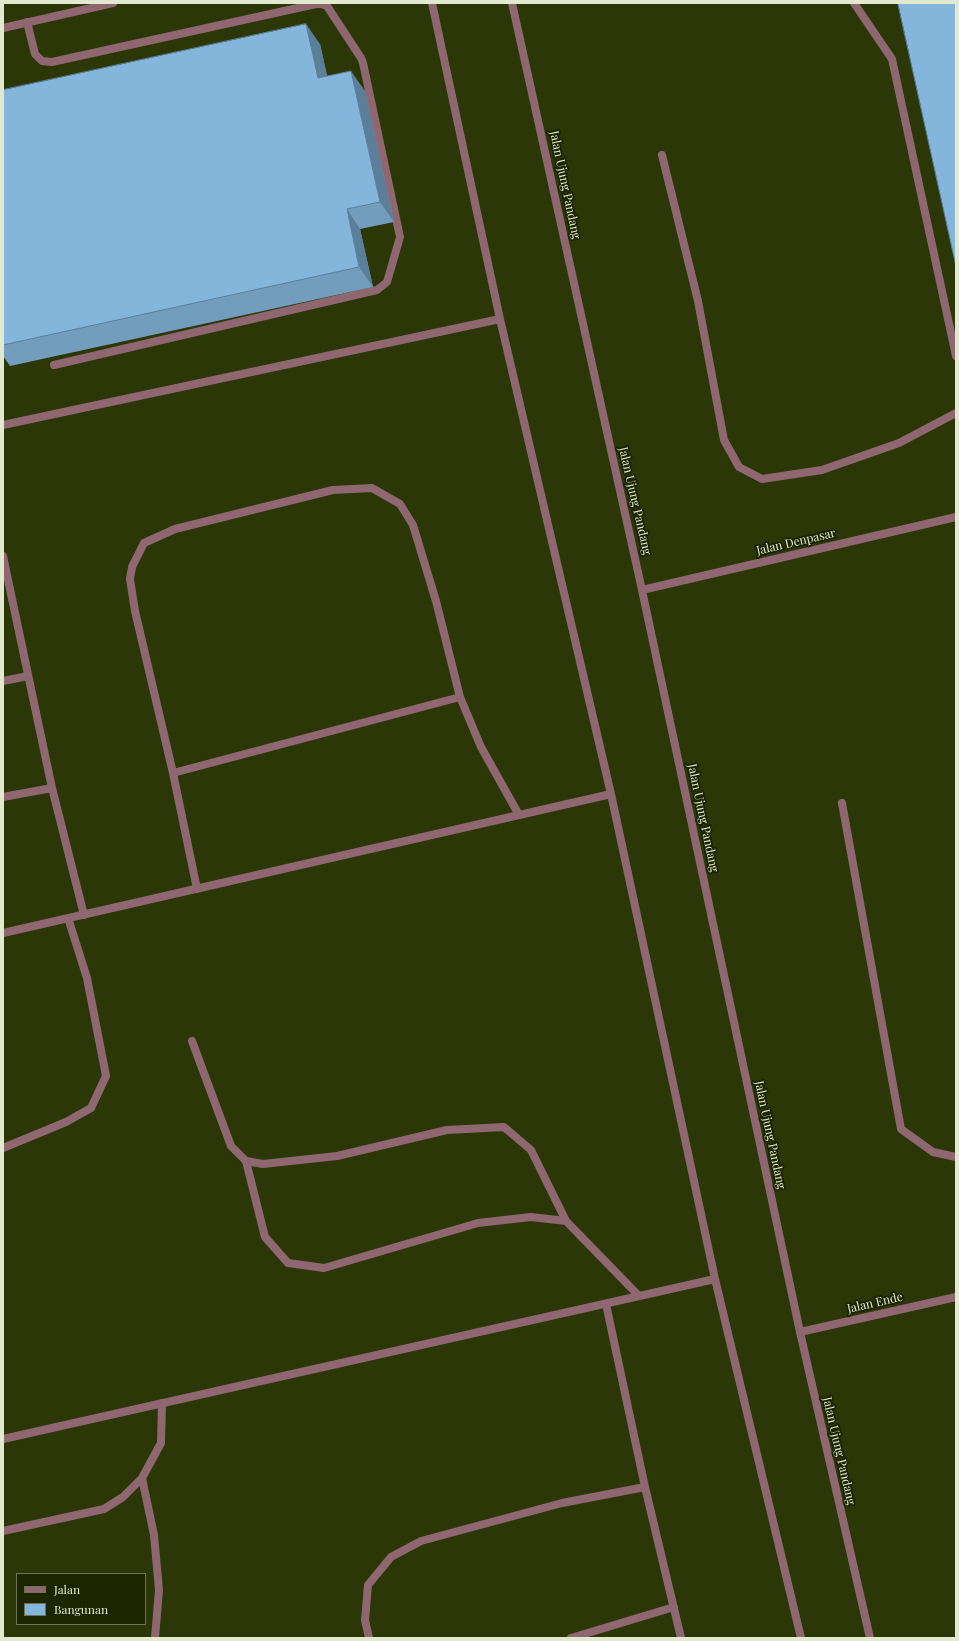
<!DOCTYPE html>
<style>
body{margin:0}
#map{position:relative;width:959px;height:1641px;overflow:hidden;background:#252f07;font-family:"Playfair Display",serif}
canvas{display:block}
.frame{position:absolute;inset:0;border:4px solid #e1eacf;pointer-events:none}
.legend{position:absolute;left:16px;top:1573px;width:130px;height:52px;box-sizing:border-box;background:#1c2500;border:1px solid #6b7453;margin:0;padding:5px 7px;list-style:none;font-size:12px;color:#e1eacf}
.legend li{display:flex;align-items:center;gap:8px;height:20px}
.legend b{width:20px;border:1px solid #6b7453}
</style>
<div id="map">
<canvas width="959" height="1641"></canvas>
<div class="frame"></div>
<ul class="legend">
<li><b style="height:5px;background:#8f6771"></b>Jalan</li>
<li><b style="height:11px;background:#84b6db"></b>Bangunan</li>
</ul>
</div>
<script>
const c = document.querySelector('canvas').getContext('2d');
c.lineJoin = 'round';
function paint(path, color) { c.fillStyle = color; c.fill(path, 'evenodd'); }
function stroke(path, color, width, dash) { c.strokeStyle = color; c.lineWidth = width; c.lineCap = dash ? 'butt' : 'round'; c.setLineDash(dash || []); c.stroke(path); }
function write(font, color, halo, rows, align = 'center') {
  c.font = font + ' "Playfair Display",serif'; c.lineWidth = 4; c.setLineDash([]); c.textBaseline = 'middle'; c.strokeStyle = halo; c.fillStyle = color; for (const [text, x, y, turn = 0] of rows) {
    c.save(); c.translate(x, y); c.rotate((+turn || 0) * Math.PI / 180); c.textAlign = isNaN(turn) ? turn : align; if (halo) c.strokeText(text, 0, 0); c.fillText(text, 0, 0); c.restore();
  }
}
paint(new Path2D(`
 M 3,3 L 956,3 L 956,1638 L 3,1638 ZM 17,1574 L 145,1574 L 145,1624 L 17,1624 Z`), '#2c3708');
stroke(new Path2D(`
 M 432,3 L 500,319 L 611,794 L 715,1279 L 801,1638
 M 854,3 L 892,59 L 956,356
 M 27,22 L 35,54 L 42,61 L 52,62 L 316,4 L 322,4 L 327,6 L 361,58 L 363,63 L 400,237 L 387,282 L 377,290 L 54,365
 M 3,28 L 113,3
 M 662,155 L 698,301 L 724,440 L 739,467 L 762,479 L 822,470 L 899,443 L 956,413
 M 3,425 L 500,319
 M 3,556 L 52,788 L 84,915
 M 642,590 L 956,517
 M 3,681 L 28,676
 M 173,773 L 460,697
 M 3,797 L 52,788
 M 842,803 L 901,1129 L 933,1152 L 956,1157
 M 197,889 L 173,773 L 135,611 L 130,579 L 132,567 L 144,543 L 175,529 L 333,490 L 372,488 L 400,504 L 413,525 L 436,601 L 460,697 L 481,747 L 519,815
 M 3,933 L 611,794
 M 192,1041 L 231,1146 L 246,1161 L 263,1164 L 337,1156 L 447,1130 L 504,1127 L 531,1150 L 566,1221
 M 3,1148 L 66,1122 L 91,1108 L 106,1076 L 87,978 L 68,918
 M 246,1161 L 265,1237 L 288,1263 L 324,1268 L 478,1223 L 531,1217 L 566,1221 L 639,1296
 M 606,1304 L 645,1487 L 681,1638
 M 800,1332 L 956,1297
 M 3,1439 L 715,1279
 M 142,1478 L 154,1535 L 159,1590 L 155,1638
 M 3,1531 L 104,1509 L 123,1497 L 142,1478 L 161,1443 L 162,1403
 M 369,1638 L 365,1620 L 368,1585 L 391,1557 L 421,1541 L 562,1503 L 645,1487
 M 571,1638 L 674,1607`), '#8f6771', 8);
stroke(new Path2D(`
 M 512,3 L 642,590 L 800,1332 L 870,1638`), '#8f6771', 8);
paint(new Path2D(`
 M 320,44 L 327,76 L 365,91 L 394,222 L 360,229 L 373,287 L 10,366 L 3,356 L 3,90 Z`), '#729dbc');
paint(new Path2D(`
 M 306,24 L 320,44 L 332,98 L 318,78 Z
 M 351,71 L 365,91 L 394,222 L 380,202 Z
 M 347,209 L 360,229 L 373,287 L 359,267 Z`), '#5c7f99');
const building = new Path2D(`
 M 898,3 L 956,3 L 956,266 Z
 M 306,24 L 318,78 L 351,71 L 380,202 L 347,209 L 359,267 L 3,345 L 3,90 Z`);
paint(building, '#84b6db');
stroke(building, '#5c7f99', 1);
write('12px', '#e1eacf', '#1c2500', [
 ["Jalan Ujung Pandang",565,185,78],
 ["Jalan Ujung Pandang",635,501,77],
 ["Jalan Denpasar",796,542,-13],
 ["Jalan Ujung Pandang",703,818,78],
 ["Jalan Ujung Pandang",770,1135,78],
 ["Jalan Ende",875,1303,-13],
 ["Jalan Ujung Pandang",839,1451,77]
]);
</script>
